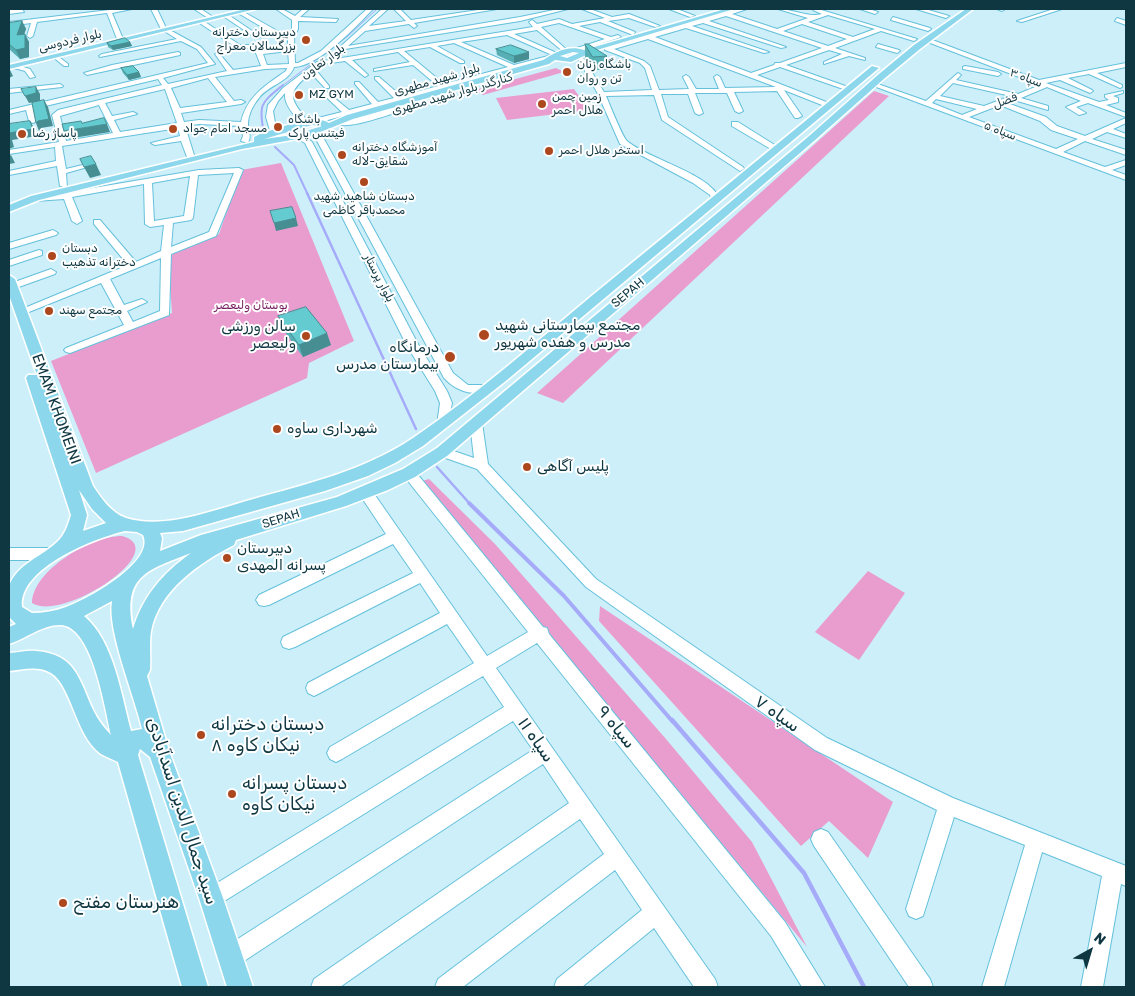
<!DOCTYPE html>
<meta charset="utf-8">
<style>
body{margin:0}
#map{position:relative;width:1135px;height:996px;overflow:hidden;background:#cdeffa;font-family:Rubik,sans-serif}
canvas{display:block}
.frame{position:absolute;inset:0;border:10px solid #0f3742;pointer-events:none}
.north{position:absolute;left:1065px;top:926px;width:50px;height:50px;-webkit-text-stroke:4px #fff;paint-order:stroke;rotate:39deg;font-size:14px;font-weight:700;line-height:20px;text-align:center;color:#0f3742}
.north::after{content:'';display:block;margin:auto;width:18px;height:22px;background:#0f3742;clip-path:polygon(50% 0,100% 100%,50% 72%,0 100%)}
</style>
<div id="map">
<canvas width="1135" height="996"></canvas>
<div class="frame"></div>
<div class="north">N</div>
</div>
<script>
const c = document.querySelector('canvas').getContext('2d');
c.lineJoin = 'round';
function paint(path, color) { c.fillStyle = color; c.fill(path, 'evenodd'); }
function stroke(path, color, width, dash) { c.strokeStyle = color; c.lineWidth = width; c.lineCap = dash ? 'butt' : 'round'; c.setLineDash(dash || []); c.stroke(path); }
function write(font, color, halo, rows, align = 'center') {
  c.font = font + ' Rubik,"Noto Naskh Arabic",sans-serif'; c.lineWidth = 4; c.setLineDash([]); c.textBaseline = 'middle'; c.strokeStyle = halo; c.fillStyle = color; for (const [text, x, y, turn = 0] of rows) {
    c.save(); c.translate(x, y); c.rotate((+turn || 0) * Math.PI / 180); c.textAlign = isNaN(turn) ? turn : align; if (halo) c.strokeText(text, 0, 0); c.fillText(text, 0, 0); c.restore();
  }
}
paint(new Path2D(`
 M 556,68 L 564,72 L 483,95 L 475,90 Z
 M 574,89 L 589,110 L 507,120 L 496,98 Z
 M 874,91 L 889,96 L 563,403 L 537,393 Z
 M 281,163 L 354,341 L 309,363 L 307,378 L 96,473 L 51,361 L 172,313 L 168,256 L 219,234 L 241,170 Z
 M 429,479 L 495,544 L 666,739 L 752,842 L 807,947 L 422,481 Z
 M 122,536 C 174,550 62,623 32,603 C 33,570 91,536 122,536 Z
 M 868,571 L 905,593 L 859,660 L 815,632 Z
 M 600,606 L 893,802 L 868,858 L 829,821 L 801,846 L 599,621 Z`), '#e99dcf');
stroke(new Path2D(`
 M 282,86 L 348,36 L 377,9`), '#a5abf8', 1);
stroke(new Path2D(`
 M 264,133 C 258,104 261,103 283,85
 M 275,147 L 294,165 L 308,195`), '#a5abf8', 2);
stroke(new Path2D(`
 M 307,193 L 416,429
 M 437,467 L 470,504`), '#a5abf8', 2.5);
stroke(new Path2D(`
 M 469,503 L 564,596 L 673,722`), '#a5abf8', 4);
stroke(new Path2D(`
 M 672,720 L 804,873 L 864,987`), '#a5abf8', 4.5);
const minor = new Path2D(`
 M 22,9 L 24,12 L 9,14 L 9,10 Z
 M 118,9 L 132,9 L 112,13 L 123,39 L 120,41 L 117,39 L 107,13 L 37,22 L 33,36 L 30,38 L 27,36 L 31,23 L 9,26 L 9,22 Z
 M 151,9 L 157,9 L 166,28 L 201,47 L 215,64 L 163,78 L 168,84 L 227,71 L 215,54 L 218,52 L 233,70 L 261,66 L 254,48 L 237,48 L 198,22 L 198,20 L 202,20 L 240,45 L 258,45 L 261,51 L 288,49 L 288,38 L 277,36 L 238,13 L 238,11 L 242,11 L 281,33 L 289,35 L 292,29 L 292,20 L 276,9 L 282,9 L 295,16 L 303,9 L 309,9 L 300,17 L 338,19 L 336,22 L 298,21 L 298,29 L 294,37 L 295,63 L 298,63 L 321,51 L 367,9 L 373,9 C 356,27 319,66 294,67 C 289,82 267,86 259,98 C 253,105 248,115 248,124 C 248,132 252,135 248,143 L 241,141 L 243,136 L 241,126 L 199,124 L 185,126 L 194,155 L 193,157 L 187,157 L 181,141 L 155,145 L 151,143 L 180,136 L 178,128 L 62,146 L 66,169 L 91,163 L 95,165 L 66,173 L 67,188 L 60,186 L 57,166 L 9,175 L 9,171 L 56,161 L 55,147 L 9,154 L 9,150 L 59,142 L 52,115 L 58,110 L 162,85 L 158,79 L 33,109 L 37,121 L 33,123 L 29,121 L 26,110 L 9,114 L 9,110 L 208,63 L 197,49 L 181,41 L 100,57 L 99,56 L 102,54 L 177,39 L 161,29 ZM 288,51 L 289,64 L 267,65 L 263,54 ZM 287,68 L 286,71 C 266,85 247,96 241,122 L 199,120 L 184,122 L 181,113 L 241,104 L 245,102 L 241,100 L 234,101 L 215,77 L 265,69 ZM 208,78 L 227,102 L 180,108 L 171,88 ZM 165,89 L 177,123 L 120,132 L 114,120 L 137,114 L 133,112 L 112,116 L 105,103 ZM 99,105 L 113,133 L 66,141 L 60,116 Z
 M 194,9 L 201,9 L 213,17 L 208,18 Z
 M 382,9 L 388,9 L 369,26 L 406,21 L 394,9 L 400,9 L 411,20 L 485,9 L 497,9 L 414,23 L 417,26 L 414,28 L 409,24 L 365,31 L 348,46 L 520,17 L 559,9 L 568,9 L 520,21 L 339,50 L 340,47 Z
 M 582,9 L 590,9 L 612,17 L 629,14 L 660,26 L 655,27 L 629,18 L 608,21 L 635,32 L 633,35 L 600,22 L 579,26 L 611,37 L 618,35 L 621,37 L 576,52 L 574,51 L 574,49 L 605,39 L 559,23 L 541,27 L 567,50 L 567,52 L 565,53 L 537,30 L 514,34 L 559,54 L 556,57 L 317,123 L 313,121 L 314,119 L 342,112 L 323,94 L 323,92 L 327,92 L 349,110 L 372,104 L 355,84 L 355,82 L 359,82 L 378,102 L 394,98 L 375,79 L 375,77 L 379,77 L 401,96 L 438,86 L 413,65 L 374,71 L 374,69 L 410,62 L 398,52 L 352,60 L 367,74 L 368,75 L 365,77 L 345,61 L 323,64 L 315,69 L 329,86 L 329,88 L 325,88 L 311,73 C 284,94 291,99 309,123 L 308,125 L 302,125 C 295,115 284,106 285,93 L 278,101 L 273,111 L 277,134 L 271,134 L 266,117 L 268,105 L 283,88 L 317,62 L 533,27 L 529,22 L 532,20 L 537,24 L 559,19 L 572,24 L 605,18 ZM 507,35 L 552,55 L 514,65 L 461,42 ZM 454,43 L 508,67 L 444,84 L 404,51 L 430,47 L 460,63 L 464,63 L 464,61 L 437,46 Z
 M 669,9 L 677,9 L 695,16 L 690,17 Z
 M 739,9 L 747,9 L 732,14 L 777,29 L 808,18 L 778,9 C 793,9 808,18 822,14 L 813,10 L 818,9 L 917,39 L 914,41 L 881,31 L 835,48 L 865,58 L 865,60 L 849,56 L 824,64 L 824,62 L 842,54 L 829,50 L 786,65 L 851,88 L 852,89 L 849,91 L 780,67 L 757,75 L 834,105 L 827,107 L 784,90 L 802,116 L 798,118 L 795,118 L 777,91 L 734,92 L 743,111 L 739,113 L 735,111 L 727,93 L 695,93 L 703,113 L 699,115 L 695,113 L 688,94 L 661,94 L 668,117 L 743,167 L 744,169 L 740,171 L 662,120 L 654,95 L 606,96 C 610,105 622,136 627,141 C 648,159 712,174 720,200 L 716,203 L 713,202 L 710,195 L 693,183 L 620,144 L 598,94 L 577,57 L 582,56 L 604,92 L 652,90 L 645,68 L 640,63 L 605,50 L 605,48 ZM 828,15 L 875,29 L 853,37 L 808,22 ZM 726,16 L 822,48 L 780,63 L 775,63 L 774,65 L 751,73 L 655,37 L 686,28 L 764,53 L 769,52 L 692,26 L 703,23 L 781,48 L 786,47 L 709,21 ZM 802,24 L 847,39 L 828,46 L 783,31 ZM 648,39 L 776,87 L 725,88 L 720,77 L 717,75 L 714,77 L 719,89 L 696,89 L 689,77 L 686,75 L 683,77 L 689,89 L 659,90 L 650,66 L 644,61 L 614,49 Z
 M 860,9 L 869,9 L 878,12 L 875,14 Z
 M 916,9 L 925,9 L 949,16 L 946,18 Z
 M 997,9 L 1005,9 L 1002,11 Z
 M 1054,9 L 1062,9 L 1022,22 L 1017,21 Z
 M 223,14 L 227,14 L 261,37 L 256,38 L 223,16 Z
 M 893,17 L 930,28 L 931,29 L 928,31 L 891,20 Z
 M 1117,18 L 1126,21 L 1126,25 L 1115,21 Z
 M 927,38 L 1039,80 L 1126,63 L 1126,67 L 1097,73 L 1122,85 L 1122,87 L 1120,88 L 1089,74 L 1068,78 L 1092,90 L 1093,91 L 1090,93 L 1060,80 L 1046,83 L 1099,102 L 1109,100 L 1105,97 L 1105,95 L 1123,91 L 1123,93 L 1113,96 L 1118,98 L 1118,102 L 1106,105 L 1126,113 L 1126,117 L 1088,103 L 1076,107 L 1086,113 L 1079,115 L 1066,107 L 1081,101 L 1047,87 L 1021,98 L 1048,106 L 1048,110 L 1014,100 L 1007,103 L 1046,117 L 1057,126 L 1085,136 L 1126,118 L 1126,123 L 1113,129 L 1126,134 L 1126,138 L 1107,132 L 1092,139 L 1126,150 L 1126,155 L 1085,141 L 1063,152 L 1105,167 L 1126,160 L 1126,165 L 1112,170 L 1126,175 L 1126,180 L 871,85 L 871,83 L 875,83 L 926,101 L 958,73 L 961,75 L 956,80 L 1018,94 L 1040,85 L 925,41 ZM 953,83 L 1011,96 L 984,106 L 940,96 ZM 936,99 L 977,109 L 962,115 L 932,103 ZM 1000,105 L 1040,121 L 1051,130 L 1078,139 L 1056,149 L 969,117 Z
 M 878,44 L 899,50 L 900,51 L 897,53 L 876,47 Z
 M 178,52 L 180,53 L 180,55 L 87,75 L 84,73 L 112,65 Z
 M 55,54 L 68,64 L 68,66 L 64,66 L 53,57 L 52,56 Z
 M 13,64 L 30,69 L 35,77 L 30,78 L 25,71 L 11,67 L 10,66 Z
 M 965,66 L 998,72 L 1001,74 L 998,76 L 963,69 L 963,67 Z
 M 60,84 L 63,86 L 62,87 L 9,93 L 9,89 Z
 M 398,107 L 401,107 L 401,111 C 387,115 346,131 334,123 Z
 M 732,122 L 738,122 L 781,149 L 774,151 L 732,126 Z
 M 316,129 L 323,131 L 324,139 L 453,373 L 468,385 L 492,385 L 494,388 L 492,391 C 473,396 457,392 444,378 L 316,139 Z
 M 296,134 L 302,134 L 312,142 L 419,346 L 447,391 L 452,403 L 447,428 L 439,428 L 437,425 L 440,403 L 435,391 L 407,346 L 305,143 L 296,138 Z
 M 239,168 L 243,170 L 216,236 L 171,254 L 169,315 L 70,353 L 66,352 L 64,350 L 66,348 L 124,325 L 101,283 L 24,314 L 20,315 L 15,312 L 128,265 L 94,224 L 94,220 L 100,220 L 136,262 L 161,251 L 164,225 L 150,227 L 145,224 L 144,184 L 72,197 L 82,221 L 77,224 L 72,221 L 64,199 L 35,201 L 32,200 L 32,196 L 58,194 L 199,170 ZM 234,173 L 209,232 L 171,247 L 173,223 L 191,220 L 193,218 L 198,175 ZM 190,176 L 184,216 L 154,221 L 152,183 ZM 161,258 L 160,311 L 133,322 L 127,311 L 147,302 L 142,299 L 124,305 L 110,279 Z
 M 53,230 L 58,233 L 56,235 L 9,249 L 9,243 Z
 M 39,250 L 42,251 L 42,255 L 9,266 L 9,260 Z
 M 51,269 L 56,272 L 55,274 L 16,288 L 9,288 L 9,284 Z
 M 476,419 L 482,423 L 488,464 L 596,579 L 827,738 L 953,798 L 1126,866 L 1126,886 L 1121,884 L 1103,987 L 1081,987 L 1102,876 L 1042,852 L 1004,987 L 982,987 L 1025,845 L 954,817 L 923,916 L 916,919 L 909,916 L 906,909 L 937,810 L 815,750 L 586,587 L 477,469 L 437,455 L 436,452 L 437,449 L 442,447 L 474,458 L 470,423 Z
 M 409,468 L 414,470 L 543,627 L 547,628 L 549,634 L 785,922 L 825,987 L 802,987 L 771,936 L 537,643 L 496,668 L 715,979 L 718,987 L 694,987 L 654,928 L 582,987 L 554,987 L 557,979 L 642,910 L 615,870 L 463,987 L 435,987 L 438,979 L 604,854 L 580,819 L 340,987 L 311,987 L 314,979 L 569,803 L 543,764 L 238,965 L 230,968 L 222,965 L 219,957 L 222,949 L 533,750 L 513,721 L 218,905 L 211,908 L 204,905 L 201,898 L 204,891 L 504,707 L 483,676 L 342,759 L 336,762 L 330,759 L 327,753 L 330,747 L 474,663 L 447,624 L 320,693 L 314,696 L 308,693 L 306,688 L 308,683 L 440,613 L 420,583 L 295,647 L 289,649 L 283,647 L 281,642 L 283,637 L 413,573 L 393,544 L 269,605 L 264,606 L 259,605 L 256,600 L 259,595 L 386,534 L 358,492 L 360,488 L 370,488 L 487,656 L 528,632 L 404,476 L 402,473 L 404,470 Z
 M 9,548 L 52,548 L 57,550 L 59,554 L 57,558 L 52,560 L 9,560 Z
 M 821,829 L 828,832 L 930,979 L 933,987 L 909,987 L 814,846 L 811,839 L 814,832 Z`);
const major = new Path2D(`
 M 246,9 L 256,9 L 9,69 L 9,65 Z
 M 725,9 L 734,9 L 597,50 L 571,62 L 555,60 L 549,64 L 353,119 L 308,137 L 242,149 L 39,200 L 9,212 L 9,205 L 31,196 L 254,142 L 254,137 L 260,134 C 276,129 315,113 329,123 L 347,115 L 543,60 C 556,52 568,45 584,50 ZM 573,52 L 579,53 L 567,58 L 560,56 ZM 312,125 L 322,126 L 293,135 L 264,139 Z
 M 966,9 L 973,9 L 920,49 L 885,78 L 814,141 L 447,456 L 415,477 L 388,490 L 346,506 L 236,540 L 234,545 C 199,563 159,590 151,631 C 149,644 151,657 150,670 L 147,676 L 169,751 L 223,898 L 253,987 L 227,987 L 199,898 L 150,757 L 140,749 L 138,755 L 208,987 L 182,987 L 118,762 C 112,759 106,757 101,754 C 74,735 72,680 47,671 C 35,666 21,670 9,671 L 9,653 C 18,653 27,650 36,651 C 76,654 79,680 93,710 C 98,720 104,728 111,735 C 105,710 93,625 60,625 C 42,625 25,639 9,644 L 9,627 L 16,624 L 9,617 C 9,608 6,595 9,586 C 17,564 43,556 57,542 C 65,535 68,525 71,515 L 26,378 L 28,375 L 37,375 L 9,295 L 9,275 L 15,279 L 93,486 C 101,498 111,513 126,518 C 164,530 214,510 250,500 C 306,484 364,471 413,438 C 476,395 535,343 594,294 C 687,218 780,142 872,66 L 879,68 L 507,380 L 423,446 L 395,463 L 368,476 L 325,491 L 183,531 L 160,533 L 162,538 L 160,551 L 201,535 L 337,497 L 403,469 L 437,448 L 808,137 L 879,74 L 914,45 ZM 79,490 L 92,509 L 106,523 L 83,531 L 87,515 ZM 125,531 L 137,532 L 143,535 C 156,562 86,600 66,607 C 55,611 43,613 32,613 L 22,607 C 18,568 95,538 125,531 ZM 191,553 C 163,573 143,596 133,629 C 122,575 148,570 191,553 ZM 112,601 C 107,631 135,697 142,729 L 131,731 C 121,695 114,641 84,616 Z`);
stroke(minor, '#64c0db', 2);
stroke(major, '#fff', 3);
paint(minor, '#fff');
paint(major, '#8cd7ec');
paint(new Path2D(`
 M 22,21 L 26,29 L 24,34 L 29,42 L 29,57 L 20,59 L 9,49 L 9,23 Z
 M 130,42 L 132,46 L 113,50 L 108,47 L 107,43 Z
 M 585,44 L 607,56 L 607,70 L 593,70 L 585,58 Z
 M 496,49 L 529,59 L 514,63 L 497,55 Z
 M 121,68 L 139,72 L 141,77 L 129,80 L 123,73 Z
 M 278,316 L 331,345 L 303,357 L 282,328 Z`), '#56afb4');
paint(new Path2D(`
 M 22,21 L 26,29 L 21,43 L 17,35 Z
 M 25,34 L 29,42 L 29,57 L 20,59 L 16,50 Z
 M 130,42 L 132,46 L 113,50 L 111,46 Z
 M 529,52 L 529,59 L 514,63 L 514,56 Z
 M 10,70 L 13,76 L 9,78 L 9,71 Z
 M 139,72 L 141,77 L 129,80 L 127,75 Z
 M 36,87 L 40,94 L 40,101 L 29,103 L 25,96 Z
 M 44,100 L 48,107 L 53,126 L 41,128 L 39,131 L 36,123 Z
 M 30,121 L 34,128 L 37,136 L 12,140 L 14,147 L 9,149 L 9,133 Z
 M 107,124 L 110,132 L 67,139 L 64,131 Z
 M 11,155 L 15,163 L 9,164 L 9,156 Z
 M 96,164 L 101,175 L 90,178 L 84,167 Z
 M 296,218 L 298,226 L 276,231 L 274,223 Z
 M 327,333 L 331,345 L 303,357 L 299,345 Z`), '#468e92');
const building = new Path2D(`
 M 22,21 L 17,35 L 25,34 L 25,48 L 16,50 L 9,44 L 9,23 Z
 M 125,38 L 130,42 L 111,46 L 107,43 Z
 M 585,44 L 588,44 L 607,56 L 593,57 Z
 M 511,45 L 529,52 L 514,56 L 496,49 Z
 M 133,66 L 139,72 L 127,75 L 121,68 Z
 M 36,87 L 36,93 L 25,96 L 21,89 Z
 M 44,100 L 49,119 L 38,121 L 36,123 L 32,103 Z
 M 104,118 L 107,124 L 64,131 L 62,124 L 81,121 L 82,123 Z
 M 30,121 L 33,129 L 9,133 L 9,124 Z
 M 91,156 L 96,164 L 84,167 L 80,159 Z
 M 292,207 L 296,218 L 274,223 L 270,211 Z
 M 306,307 L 327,333 L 299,345 L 278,316 Z`);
paint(building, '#64cbd1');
stroke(building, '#468e92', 1);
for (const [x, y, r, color] of [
 [306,40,5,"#ad471e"],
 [567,72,5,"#ad471e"],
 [299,95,5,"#ad471e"],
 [542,104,5,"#ad471e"],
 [278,127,5,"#ad471e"],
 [173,129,5,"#ad471e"],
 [22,134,5,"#ad471e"],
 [549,151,5,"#ad471e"],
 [342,155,5,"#ad471e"],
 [364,182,5,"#ad471e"],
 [52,256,5,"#ad471e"],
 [49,311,5,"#ad471e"],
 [484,335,6,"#ad471e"],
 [306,336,5,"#ad471e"],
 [450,357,6,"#ad471e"],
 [277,429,5,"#ad471e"],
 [527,467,5,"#ad471e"],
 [227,558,5,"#ad471e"],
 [201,735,5,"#ad471e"],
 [232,794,5,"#ad471e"],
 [63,903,5,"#ad471e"]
]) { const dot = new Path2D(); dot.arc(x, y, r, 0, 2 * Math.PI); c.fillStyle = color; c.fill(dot); stroke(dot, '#fff', 2); }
write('12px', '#0f3742', '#fff', [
 ["دبیرستان دخترانه",296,33,"right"],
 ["بزرگسالان معراج",296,47,"right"],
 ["باشگاه زنان",577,65],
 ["تن و روان",577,79],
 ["MZ GYM",309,95],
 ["زمین چمن",552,97],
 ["هلال احمر",552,111],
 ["باشگاه",288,120],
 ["فیتنس پارک",288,134],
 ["مسجد امام جواد",183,129],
 ["پاساژ رضا",32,134],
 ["آموزشگاه دخترانه",352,148],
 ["شقایق-لاله",352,162],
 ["استخر هلال احمر",559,151],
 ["دبستان شاهید شهید",364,197,"center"],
 ["محمدباقر کاظمی",364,211,"center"],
 ["دبستان",62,249],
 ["دخترانه تذهیب",62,263],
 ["مجتمع سهند",59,311]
], 'left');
write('12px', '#0f3742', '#fff', [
 ["بلوار فردوسی",70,41,-13],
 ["بلوار تعاون",323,62,-36],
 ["سپاه ۳",1026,78,21],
 ["بلوار شهید مطهری",437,80,-16],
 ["کنارگذر بلوار شهید مطهری",452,94,-16],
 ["فضل",1005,101,-21],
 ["سپاه ۵",1000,131,21],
 ["بلوار پرستار",379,278,63],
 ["SEPAH",628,293,-40],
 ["SEPAH",281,519,-18]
]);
write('12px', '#761e5f', '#fff', [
 ["بوستان ولیعصر",251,306]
]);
write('15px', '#0f3742', '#fff', [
 ["مجتمع بیمارستانی شهید",495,326],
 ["مدرس و هفده شهریور",495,343],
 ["سالن ورزشی",296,327,"right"],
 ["ولیعصر",296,344,"right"],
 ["درمانگاه",439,348,"right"],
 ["بیمارستان مدرس",439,365,"right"],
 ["شهرداری ساوه",287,429],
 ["پلیس آگاهی",537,467],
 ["دبیرستان",237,549],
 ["پسرانه المهدی",237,566]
], 'left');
write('15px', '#0f3742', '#fff', [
 ["EMAM KHOMEINI",56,409,70]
]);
write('18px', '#0f3742', '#fff', [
 ["سپاه ۷",777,714,35],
 ["سپاه ۹",616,727,51],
 ["سپاه ۱۱",536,740,55],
 ["سید جمال الدین اسدآبادی",182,811,72]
]);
write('18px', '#0f3742', '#fff', [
 ["دبستان دخترانه",211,725],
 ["نیکان کاوه ۸",211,746],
 ["دبستان پسرانه",242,784],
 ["نیکان کاوه",242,805],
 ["هنرستان مفتح",73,903]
], 'left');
</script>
